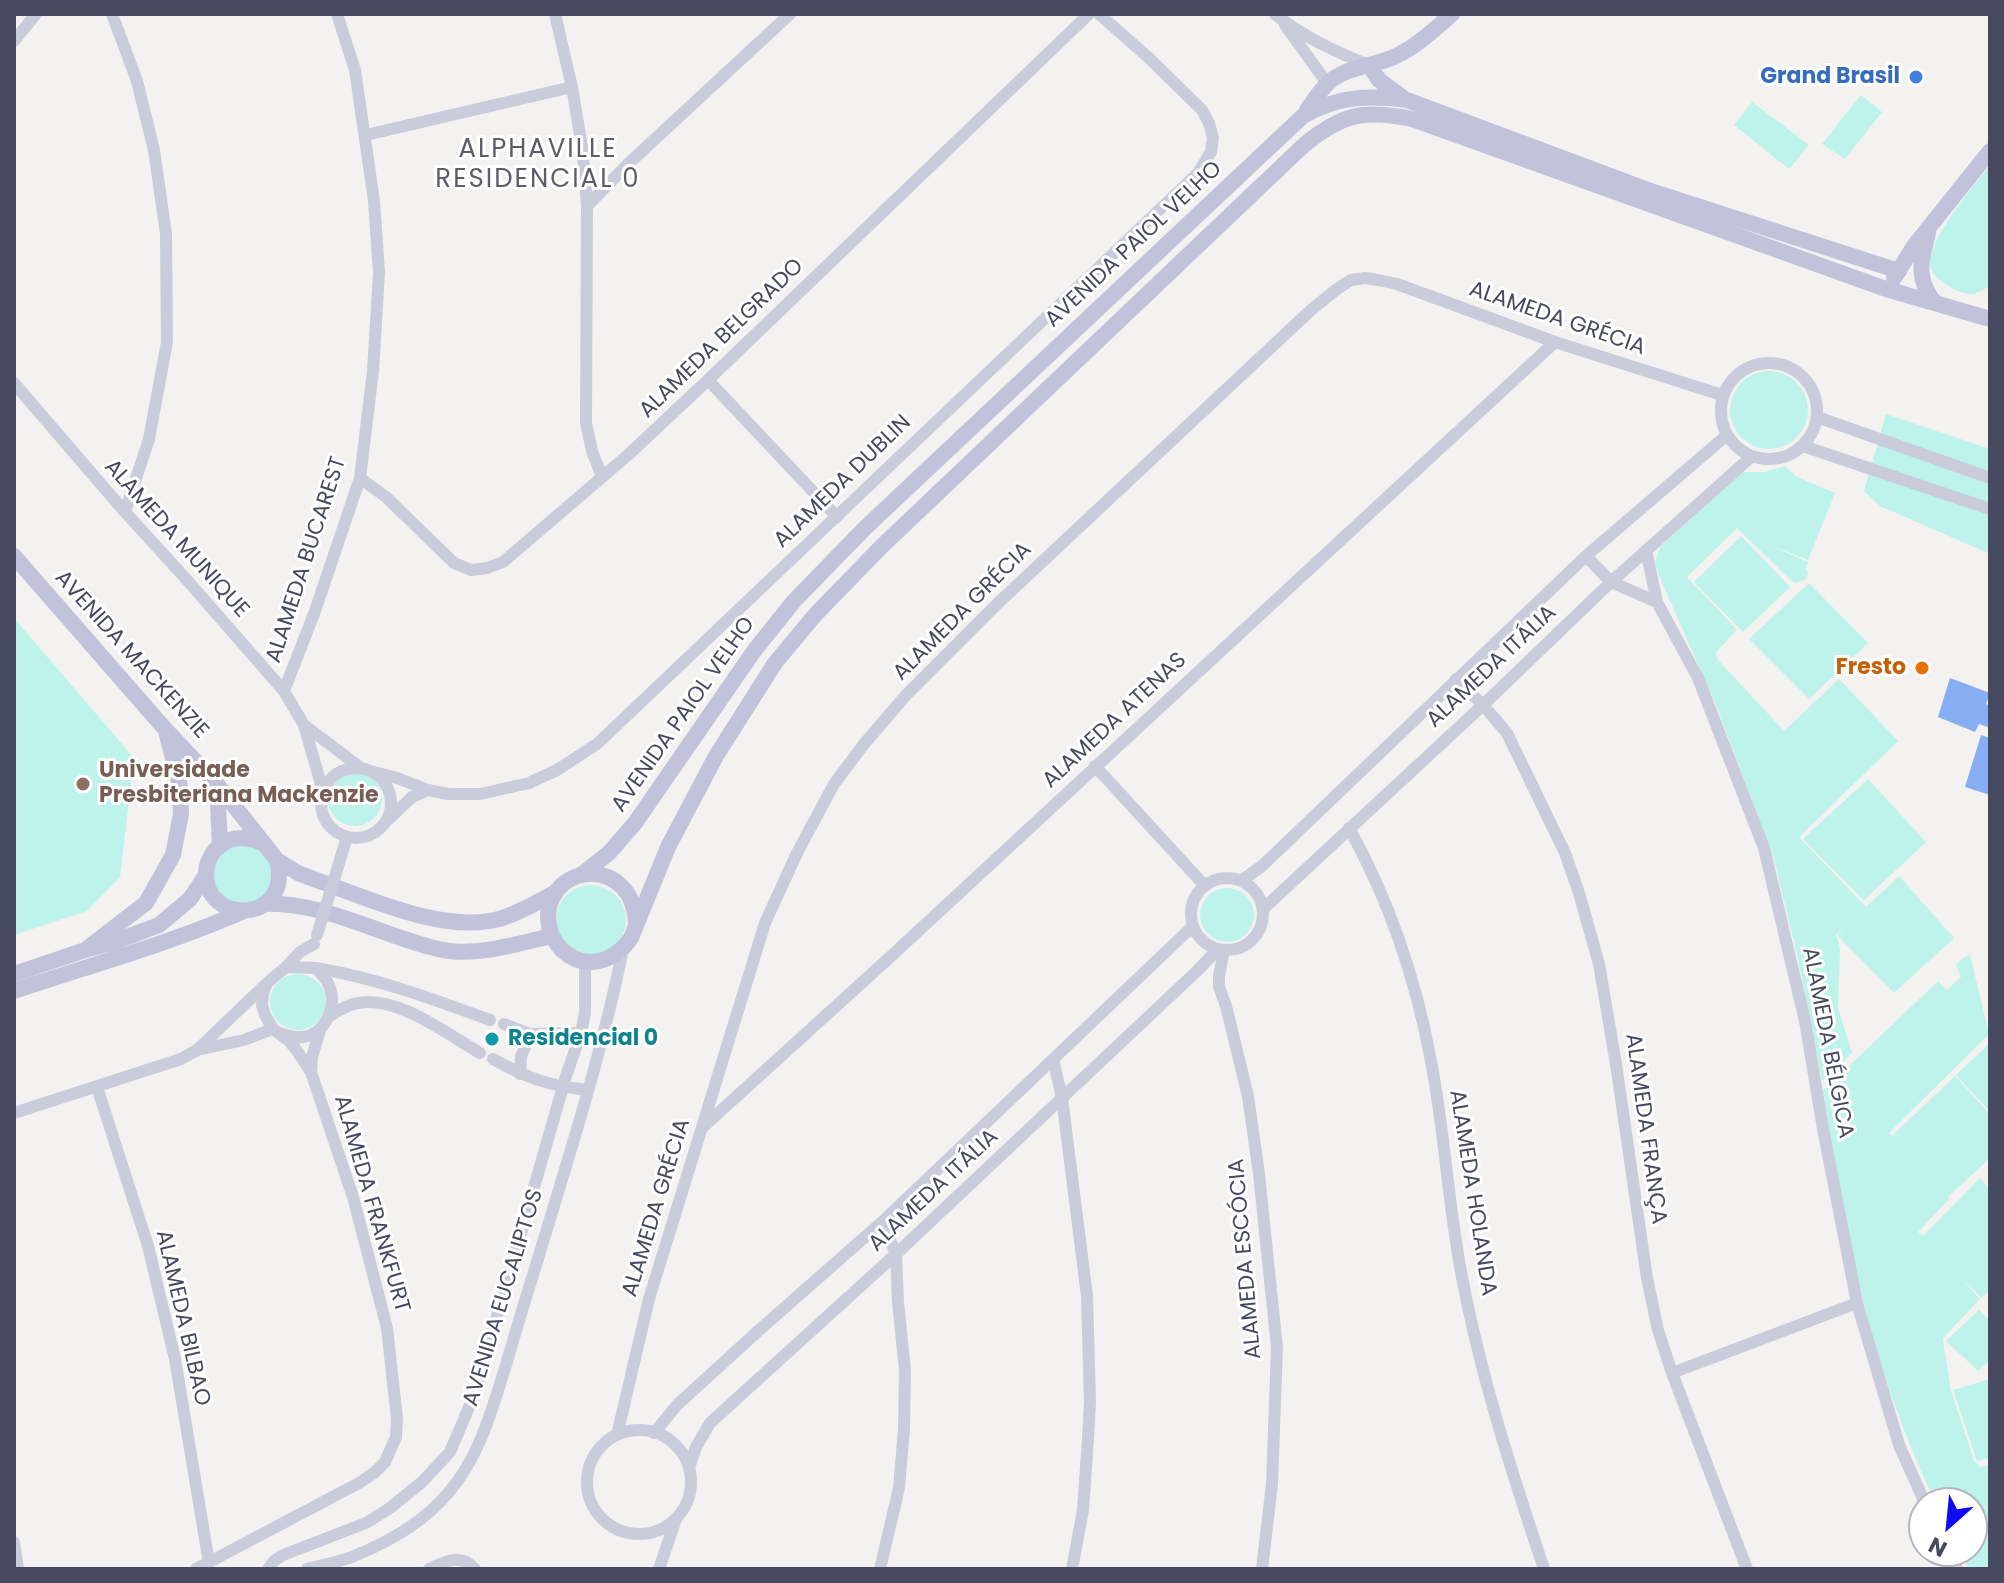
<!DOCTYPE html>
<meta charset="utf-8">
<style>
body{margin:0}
#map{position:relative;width:2004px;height:1583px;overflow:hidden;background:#f3f2f1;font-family:Poppins,sans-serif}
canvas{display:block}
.frame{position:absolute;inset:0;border:16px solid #474960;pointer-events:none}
.north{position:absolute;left:1908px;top:1487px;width:80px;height:80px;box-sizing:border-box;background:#fff;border:2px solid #b5b6bf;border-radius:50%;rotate:207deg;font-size:22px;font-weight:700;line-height:32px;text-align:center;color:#474960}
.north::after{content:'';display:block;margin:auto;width:28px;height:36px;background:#0c0bf3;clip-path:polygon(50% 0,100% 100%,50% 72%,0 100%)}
</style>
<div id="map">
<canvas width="2004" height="1583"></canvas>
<div class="frame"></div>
<div class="north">N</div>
</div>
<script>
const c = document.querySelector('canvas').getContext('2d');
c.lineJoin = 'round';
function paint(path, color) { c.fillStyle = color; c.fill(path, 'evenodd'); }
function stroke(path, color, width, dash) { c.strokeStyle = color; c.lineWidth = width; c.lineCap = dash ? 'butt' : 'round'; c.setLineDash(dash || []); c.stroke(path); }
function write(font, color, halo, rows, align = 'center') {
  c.font = font + ' Poppins,sans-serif'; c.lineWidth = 6; c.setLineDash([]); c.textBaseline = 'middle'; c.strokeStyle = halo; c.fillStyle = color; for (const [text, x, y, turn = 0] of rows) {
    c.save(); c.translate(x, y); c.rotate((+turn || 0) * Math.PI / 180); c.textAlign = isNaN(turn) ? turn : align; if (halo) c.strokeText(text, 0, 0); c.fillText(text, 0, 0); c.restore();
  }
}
paint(new Path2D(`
 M 1861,95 L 1882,112 L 1845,159 L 1822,144 Z
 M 1752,102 L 1809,145 L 1789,169 L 1734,125 Z
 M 1990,165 L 1990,285 C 1979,294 1970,297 1956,290 C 1948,286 1937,280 1932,271 C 1921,246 1975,185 1990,165 Z
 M1730 410a39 39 0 1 1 78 0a39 39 0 1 1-78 0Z
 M 1886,414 L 1990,449 L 1990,554 L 1880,506 L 1864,491 Z
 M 1785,466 L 1797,477 L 1835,493 L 1808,560 L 1767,544 L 1808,562 L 1806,569 L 1808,573 L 1805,580 L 1794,583 L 1737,528 L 1687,577 L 1737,630 L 1717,651 L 1716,655 L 1719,661 L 1784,731 L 1839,679 L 1898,741 L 1799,837 L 1866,907 L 1899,876 L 1954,938 L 1894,993 L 1837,935 L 1853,920 L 1836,935 L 1840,948 L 1838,1008 L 1852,1053 L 1822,1081 L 1797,954 L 1774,859 L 1718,710 L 1660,578 L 1655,562 L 1660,547 L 1742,472 L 1765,472 Z
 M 1741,536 L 1790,587 L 1743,632 L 1694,582 Z
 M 1809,583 L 1868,643 L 1809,699 L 1749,639 Z
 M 14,618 L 134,758 L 120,877 L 87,911 L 14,935 Z
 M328 799a27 27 0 1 1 54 0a27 27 0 1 1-54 0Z
 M 1868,779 L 1926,842 L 1864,900 L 1803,839 Z
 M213 875a30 30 0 1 1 60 0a30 30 0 1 1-60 0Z
 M556 920a35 35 0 1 1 70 0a35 35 0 1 1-70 0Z
 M1200 915a27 27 0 1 1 54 0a27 27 0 1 1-54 0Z
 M 1970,955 L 1989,1034 L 1889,1133 L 1892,1136 L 1955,1076 L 1990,1114 L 1990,1158 L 1948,1197 L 1949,1199 L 1918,1232 L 1923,1236 L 1980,1178 L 1990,1189 L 1990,1289 L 1982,1298 L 1962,1279 L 1980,1299 L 1943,1338 L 1943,1341 L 1951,1391 L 1974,1461 L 1981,1467 L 1990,1465 L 1990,1569 L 1969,1569 L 1960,1551 L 1972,1551 L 1972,1503 L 1936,1503 C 1873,1374 1843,1232 1823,1091 L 1938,981 L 1947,990 L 1961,977 L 1956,965 L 1965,957 Z
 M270 1002a28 28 0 1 1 56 0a28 28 0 1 1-56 0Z
 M 1990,1043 L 1990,1112 L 1956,1075 Z
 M 1979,1310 L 1990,1321 L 1990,1360 L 1978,1371 L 1946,1341 Z
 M 1990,1379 L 1990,1458 L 1977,1461 L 1953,1390 Z`), '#bdf3ea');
paint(new Path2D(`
 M 1950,678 L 1990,693 L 1986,704 L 1990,706 L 1990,728 L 1979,724 L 1975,732 L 1938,717 Z
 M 1981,735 L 1990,738 L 1990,795 L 1965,787 Z`), '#87adf3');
stroke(new Path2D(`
 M 112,14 L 137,81 L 154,150 L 166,234 L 167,342 L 149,439 L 125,512
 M 555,14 L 572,87 L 583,153 L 587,206 L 586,423 L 592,451 L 602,477
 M 1275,14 C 1303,37 1336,52 1369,65
 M 1285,25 L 1327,83
 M 14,41 L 36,14
 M 366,135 L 572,87
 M 587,206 L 628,164 L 790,14
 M1721 411a48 48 0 1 1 96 0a48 48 0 1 1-96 0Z
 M 708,380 L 837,517
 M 14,383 L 125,512 L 187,580 L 284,691 L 304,725 L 323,791
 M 1817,417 L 1990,478
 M 1803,446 L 1990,509
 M 360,478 L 386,497 L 454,563 L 471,570 L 487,568 L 503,562 L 628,455 L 708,380 L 1089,14
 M 1646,550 L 1657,602 L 1698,678 L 1764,848 L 1805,1021 L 1823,1129 L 1857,1303 L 1899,1445 L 1925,1503
 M 1586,556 L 1611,582 L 1657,602
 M 1456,679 L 1483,705 L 1507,733 L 1565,853 L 1579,893 L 1599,964 L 1616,1064 L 1647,1278 L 1658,1330 L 1672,1373 L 1747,1569
 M 284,691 L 315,611 L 360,478 L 373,371 L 379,273 L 374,201 L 355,70 L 337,14
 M 304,725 L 361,768
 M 1095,766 L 1205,886
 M321 803a35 35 0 1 1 70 0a35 35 0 1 1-70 0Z
 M 370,771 L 397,778 L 428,790 L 448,794 L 480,794 L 529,783 L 557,770 L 597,744 L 1198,173 L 1211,152 L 1213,138 L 1209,123 L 1202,110 L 1149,58 L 1099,14
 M 389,819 L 412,797 L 428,790
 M 1349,828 C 1389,900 1416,980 1431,1061 C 1445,1133 1448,1206 1462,1277 C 1481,1377 1512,1473 1544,1569
 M 336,873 L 347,837
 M1191 914a36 36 0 1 1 72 0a36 36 0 1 1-72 0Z
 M 1241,881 L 1262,866 L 1586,556 L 1727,435
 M 1263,909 L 1483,705 L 1611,582 L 1752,456
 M 1224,950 L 1219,976 L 1219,987 L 1226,1006 L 1248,1096 L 1259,1174 L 1277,1348 L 1272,1484 L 1262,1569
 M 286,967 L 300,952 L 314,944
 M 316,968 C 376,978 433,999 490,1020
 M 328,1017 C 337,1011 347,1005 358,1003 C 397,995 447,1034 480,1053
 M 504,1024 L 530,1034 L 581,1033
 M 197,1050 L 244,1040 L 273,1029
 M 493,1059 C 527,1078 549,1086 588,1090
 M 1053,1059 L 1062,1098 L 1087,1296 L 1090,1402 L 1088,1439 L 1083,1510 L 1072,1569
 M 311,1072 L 312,1057 L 320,1030
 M 520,1074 L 521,1057 L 530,1034
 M 97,1087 L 148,1246 L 175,1359 L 209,1563
 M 14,1113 L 181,1059 L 197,1050 L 266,984
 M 704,1126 L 888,959 L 1555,342
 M 1672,1373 L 1857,1303
 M587 1482a52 52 0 1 1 104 0a52 52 0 1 1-104 0Z
 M 654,1433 L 677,1405 L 757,1332 L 882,1222 L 1193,926
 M 617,1435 L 649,1299 L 765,923 L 797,853 L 834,784 L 864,744 L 907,694 L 996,605 L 1311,310 L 1337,289 L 1351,280 L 1365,278 L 1378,280 L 1397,284 L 1555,342 L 1722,395
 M 689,1468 L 696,1447 L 710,1423 L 896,1254 L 1197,971 L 1218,949
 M 14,1542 L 18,1569
 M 1948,1551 L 1957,1569
 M 196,1569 L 359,1483 L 374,1473 L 385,1462 L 396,1437 L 397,1419 L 387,1328 L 353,1197 L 311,1072 L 297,1051 L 289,1041 L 273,1029 L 265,1015 L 262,1005 L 263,993 L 267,983 L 286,967 L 316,968 C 321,974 328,980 330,988 C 337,1009 324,1035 302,1037 C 293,1038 286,1035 277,1032
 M 268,1569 L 274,1561 L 283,1555 L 366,1523 L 390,1508 L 422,1482 L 450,1452 L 475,1393 L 566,1076 L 581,1033 L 585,1013 L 585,961
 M 307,1569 C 323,1565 340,1562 354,1556 C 389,1542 425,1521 449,1492 C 480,1456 492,1409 506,1365 C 515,1334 524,1303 534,1272 C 566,1165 601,1058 623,949
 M 429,1569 C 446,1561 460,1553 475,1569
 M 659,1569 L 676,1519
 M 880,1569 L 899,1488 L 904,1429 L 905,1371 L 898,1302 L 896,1254 L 882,1222`), '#cacbdb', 12);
stroke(new Path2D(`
 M 1369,65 L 1379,80 L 1402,97
 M 1307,110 C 1313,102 1319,92 1326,85 C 1344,66 1374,67 1396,56 C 1416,47 1435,29 1452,14
 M 1928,233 C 1921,261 1915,278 1935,303
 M 1894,278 L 1914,246 L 1990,151
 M 14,556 L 165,729 L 216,783 L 277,860 C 293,925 203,925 206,872 C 207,862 212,851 221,845 C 234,835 248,837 263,843
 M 217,785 L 220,845
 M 277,860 L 298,873 L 311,878 C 365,897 442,934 499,919 C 519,913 538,902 556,892
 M 581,875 L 609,853 L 635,823 L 754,651 L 794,601 L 865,528 L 1303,116 C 1338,96 1368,95 1407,100 L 1648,190 L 1899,271
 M 264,904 C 311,902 357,923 401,938 C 417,943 432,949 449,951 C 482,955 519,943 552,936
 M 636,925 C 635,857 551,860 548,916 C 548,928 553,941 562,950 C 586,972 615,961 631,938 L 668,847 L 716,756 L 775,663 L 815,615 L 881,547 L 1304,145 C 1342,114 1363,109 1412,119 L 1886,289 L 1990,319
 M 85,950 L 146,903 L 173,855 L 181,814 L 180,786 L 166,731
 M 14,974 L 85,950 L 114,942 L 159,925 L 190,899 L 206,875
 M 14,991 C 91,965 169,944 244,911`), '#c2c3db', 16);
stroke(new Path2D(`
 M 317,935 L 336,873`), '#cacbdb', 12);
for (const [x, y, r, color] of [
 [1916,77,8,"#3f7fe0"],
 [1922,668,8,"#e8710a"],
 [83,784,8,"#8d6e63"],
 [492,1039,8,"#0f9aa8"]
]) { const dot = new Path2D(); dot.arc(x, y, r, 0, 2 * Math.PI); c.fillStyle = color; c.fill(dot); stroke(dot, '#fff', 3); }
write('bold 22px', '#366cbe', '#fff', [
 ["Grand Brasil",1900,77]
], 'right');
write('22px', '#474960', '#fff', [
 ["AVENIDA PAIOL VELHO",1134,245,-43],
 ["ALAMEDA GRÉCIA",1557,319,19],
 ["ALAMEDA BELGRADO",722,339,-44],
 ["ALAMEDA DUBLIN",843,482,-44],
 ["ALAMEDA MUNIQUE",176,539,48],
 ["ALAMEDA BUCAREST",307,560,-72],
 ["ALAMEDA GRÉCIA",963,612,-45],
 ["AVENIDA MACKENZIE",131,655,48],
 ["ALAMEDA ITÁLIA",1492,667,-43],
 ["AVENIDA PAIOL VELHO",684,715,-55],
 ["ALAMEDA ATENAS",1115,721,-43],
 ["ALAMEDA BÉLGICA",1827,1043,79],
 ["ALAMEDA FRANÇA",1645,1129,82],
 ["ALAMEDA ITÁLIA",934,1191,-43],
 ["ALAMEDA HOLANDA",1472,1193,81],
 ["ALAMEDA FRANKFURT",371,1204,74],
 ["ALAMEDA GRÉCIA",657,1208,-73],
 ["ALAMEDA ESCÓCIA",1246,1259,-95],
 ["AVENIDA EUCALIPTOS",504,1298,-73],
 ["ALAMEDA BILBAO",182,1318,77]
]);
write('bold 22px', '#c56008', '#fff', [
 ["Fresto",1906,668]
], 'right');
write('bold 22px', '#785e54', '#fff', [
 ["Universidade",99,771],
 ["Presbiteriana Mackenzie",99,796]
], 'left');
write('bold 22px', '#0d838f', '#fff', [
 ["Residencial 0",508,1039]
], 'left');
c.letterSpacing = '2px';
write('26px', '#5d5d66', '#fff', [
 ["ALPHAVILLE",538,150],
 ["RESIDENCIAL 0",538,180]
]);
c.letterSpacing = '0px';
</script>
